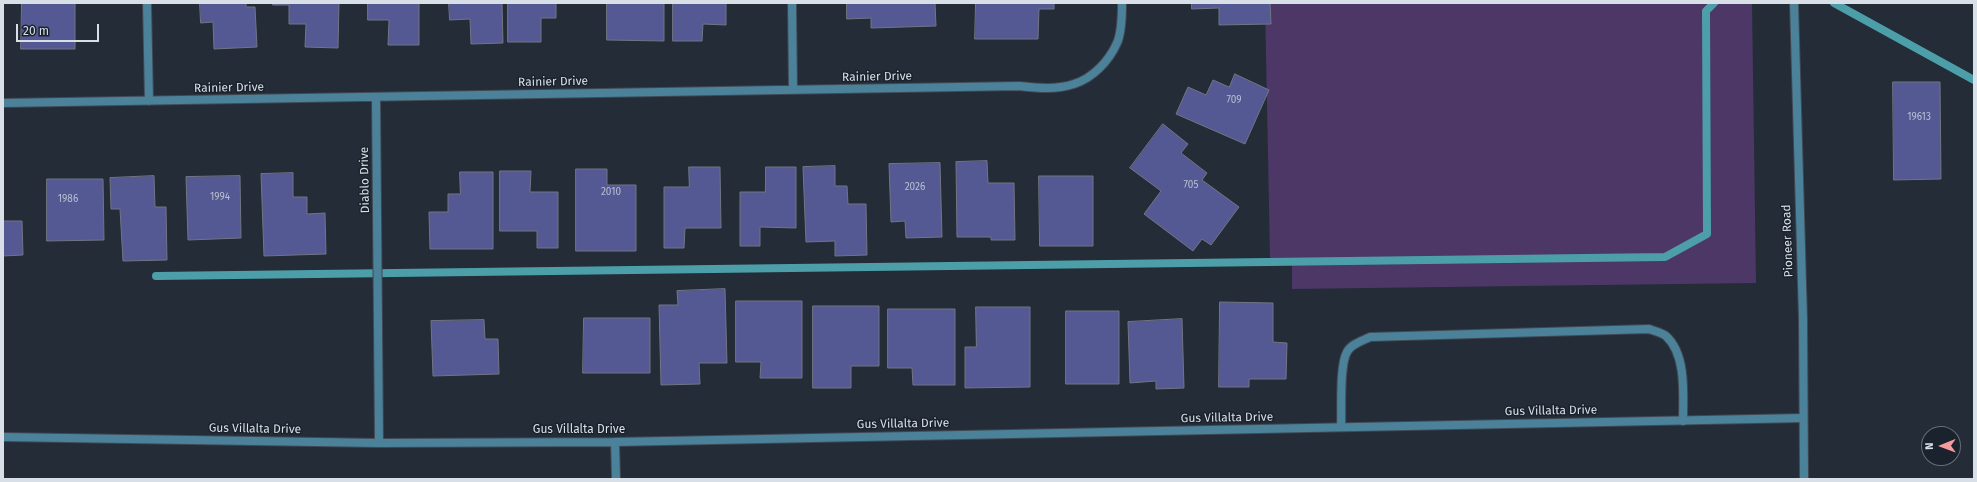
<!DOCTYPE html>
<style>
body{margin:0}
#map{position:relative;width:1977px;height:482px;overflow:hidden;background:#232c37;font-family:"Fira Sans",sans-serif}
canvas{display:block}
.frame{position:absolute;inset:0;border:4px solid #d9dfe6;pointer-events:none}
.north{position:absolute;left:1921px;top:426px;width:40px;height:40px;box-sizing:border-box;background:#1a232d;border:1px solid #666e77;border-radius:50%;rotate:269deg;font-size:11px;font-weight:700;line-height:16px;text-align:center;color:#d9dfe6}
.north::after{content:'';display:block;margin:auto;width:14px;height:18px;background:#f59b9d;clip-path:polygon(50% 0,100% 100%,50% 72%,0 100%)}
.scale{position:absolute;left:16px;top:24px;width:83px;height:18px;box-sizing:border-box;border:2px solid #d9dfe6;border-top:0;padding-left:5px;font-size:12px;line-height:14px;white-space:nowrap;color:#d9dfe6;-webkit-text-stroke:3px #1a232d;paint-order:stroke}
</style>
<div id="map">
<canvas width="1977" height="482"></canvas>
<div class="frame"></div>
<div class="north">N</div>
<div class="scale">20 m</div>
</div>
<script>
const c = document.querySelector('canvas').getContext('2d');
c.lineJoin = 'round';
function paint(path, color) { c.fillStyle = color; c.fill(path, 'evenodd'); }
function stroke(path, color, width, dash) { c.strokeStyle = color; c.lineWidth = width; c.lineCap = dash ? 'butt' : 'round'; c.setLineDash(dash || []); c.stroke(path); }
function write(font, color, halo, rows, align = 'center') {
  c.font = font + ' "Fira Sans",sans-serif'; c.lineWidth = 3; c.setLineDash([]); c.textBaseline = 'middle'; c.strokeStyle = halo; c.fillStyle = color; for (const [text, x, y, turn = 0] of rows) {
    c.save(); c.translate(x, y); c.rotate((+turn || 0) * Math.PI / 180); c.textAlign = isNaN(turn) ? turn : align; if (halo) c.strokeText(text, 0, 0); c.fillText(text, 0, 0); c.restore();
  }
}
paint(new Path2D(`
 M 1265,3 L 1752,3 L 1756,283 L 1292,289 L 1292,258 L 1270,258 Z`), '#4c3766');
stroke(new Path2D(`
 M 1834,3 L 1974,80
 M 156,276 L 1665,257 L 1707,234 L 1706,11 L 1714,3`), '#4c9fa8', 8);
const building = new Path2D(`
 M 22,3 L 75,3 L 75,49 L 21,49 Z
 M 200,3 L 246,3 L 246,7 L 255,7 L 257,47 L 214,49 L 213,22 L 201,23 Z
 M 273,3 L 339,3 L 338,48 L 305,47 L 306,24 L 289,24 L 289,5 L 273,5 Z
 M 368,3 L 419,3 L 419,45 L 388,45 L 389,20 L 368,20 Z
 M 449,3 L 502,3 L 503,43 L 471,44 L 470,19 L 450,20 Z
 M 508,3 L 556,3 L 556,18 L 541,18 L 541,42 L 508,42 Z
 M 607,3 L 664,3 L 664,41 L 607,40 Z
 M 673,3 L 726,3 L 726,25 L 703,24 L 702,41 L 673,41 Z
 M 847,3 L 935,3 L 936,26 L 871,28 L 871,18 L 847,19 Z
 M 976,3 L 1054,3 L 1054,9 L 1039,9 L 1038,39 L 975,39 Z
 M 1192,3 L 1270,3 L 1271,24 L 1219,25 L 1219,8 L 1192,9 Z
 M 1235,74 L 1269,90 L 1245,144 L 1176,114 L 1188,87 L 1206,95 L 1213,80 L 1229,87 Z
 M 1893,82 L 1940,82 L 1941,179 L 1894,180 Z
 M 1163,124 L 1188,144 L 1181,153 L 1207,173 L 1202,180 L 1239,207 L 1211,245 L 1202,239 L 1193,251 L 1144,214 L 1161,191 L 1130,168 Z
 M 987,161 L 988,183 L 1014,183 L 1015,240 L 991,240 L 991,237 L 957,237 L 956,162 Z
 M 940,163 L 942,237 L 906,238 L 905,221 L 891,222 L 889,164 Z
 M 835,166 L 835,186 L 847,186 L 848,204 L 866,204 L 867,255 L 835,256 L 835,241 L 806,242 L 803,167 Z
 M 689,167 L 720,167 L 721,228 L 685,228 L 684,248 L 664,248 L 664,187 L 689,187 Z
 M 766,167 L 796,167 L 796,228 L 760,227 L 760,246 L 740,246 L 740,192 L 765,192 Z
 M 576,169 L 607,169 L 607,185 L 636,185 L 636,251 L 576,251 Z
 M 500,171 L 531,171 L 530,192 L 558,192 L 558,248 L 537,248 L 537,231 L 500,231 Z
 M 460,172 L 493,172 L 493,249 L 430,249 L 429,212 L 448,212 L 448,194 L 460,194 Z
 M 293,173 L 293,197 L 307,197 L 307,214 L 325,213 L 326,254 L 264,256 L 261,174 Z
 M 154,176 L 155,207 L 166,207 L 167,260 L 123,261 L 120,209 L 111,209 L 110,178 Z
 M 240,176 L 241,238 L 188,240 L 186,177 Z
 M 1039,176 L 1093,176 L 1093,246 L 1040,246 Z
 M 47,179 L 103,179 L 104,240 L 47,241 Z
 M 3,221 L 22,221 L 23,255 L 3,256 Z
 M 725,289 L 727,363 L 699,363 L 700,384 L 661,385 L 659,305 L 678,305 L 677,291 Z
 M 736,301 L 802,301 L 802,378 L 760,378 L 761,362 L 736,362 Z
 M 1220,302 L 1273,303 L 1273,342 L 1287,343 L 1286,379 L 1249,379 L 1249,387 L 1219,387 Z
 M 813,306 L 879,306 L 879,366 L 851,366 L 851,388 L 813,388 Z
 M 976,307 L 1030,307 L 1030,387 L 965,388 L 965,347 L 976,347 Z
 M 888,309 L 955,309 L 955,385 L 913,385 L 912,368 L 888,368 Z
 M 1066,311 L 1119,311 L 1119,384 L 1066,384 Z
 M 584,318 L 650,318 L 650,373 L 583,373 Z
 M 1182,319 L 1184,388 L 1156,389 L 1156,381 L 1130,383 L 1128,322 Z
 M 484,320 L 485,339 L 498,339 L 499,374 L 433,376 L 431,321 Z`);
paint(building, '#545993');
stroke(building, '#727584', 1);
const service = new Path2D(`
 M 1341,427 C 1342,410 1339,366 1347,352 C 1351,344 1362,341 1370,337 L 1649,329 C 1654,331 1662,333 1666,336 C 1687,355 1683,396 1683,421`);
const minor = new Path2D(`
 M 147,3 L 149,101
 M 792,3 L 793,90
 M 376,97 L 379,443
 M 3,103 L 1019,86 C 1037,88 1056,90 1074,84 C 1093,78 1109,61 1117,43 C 1122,32 1122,15 1122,3
 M 3,437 L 379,443 L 615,442 L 1803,418
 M 615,442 L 616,479`);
const tertiary = new Path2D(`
 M 1794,3 L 1803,319 L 1804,479`);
stroke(service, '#404953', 10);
stroke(minor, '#404953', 10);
stroke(tertiary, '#404953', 10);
stroke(service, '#4b829a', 8);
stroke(minor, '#4b829a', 8);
stroke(tertiary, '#4b829a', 8);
write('10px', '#b8bed1', null, [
 ["709",1234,100],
 ["19613",1919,117],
 ["705",1191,185],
 ["2026",915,187],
 ["2010",611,192],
 ["1994",220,197],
 ["1986",68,199]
]);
write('12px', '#d9dfe6', '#1a232d', [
 ["Rainier Drive",877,77,-1],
 ["Rainier Drive",553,82,-1],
 ["Rainier Drive",229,88,-1],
 ["Diablo Drive",365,180,-91],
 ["Pioneer Road",1788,241,-92],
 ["Gus Villalta Drive",1551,411,-1],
 ["Gus Villalta Drive",1227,418,-1],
 ["Gus Villalta Drive",903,424,-1],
 ["Gus Villalta Drive",255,429,1],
 ["Gus Villalta Drive",579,430]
]);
</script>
